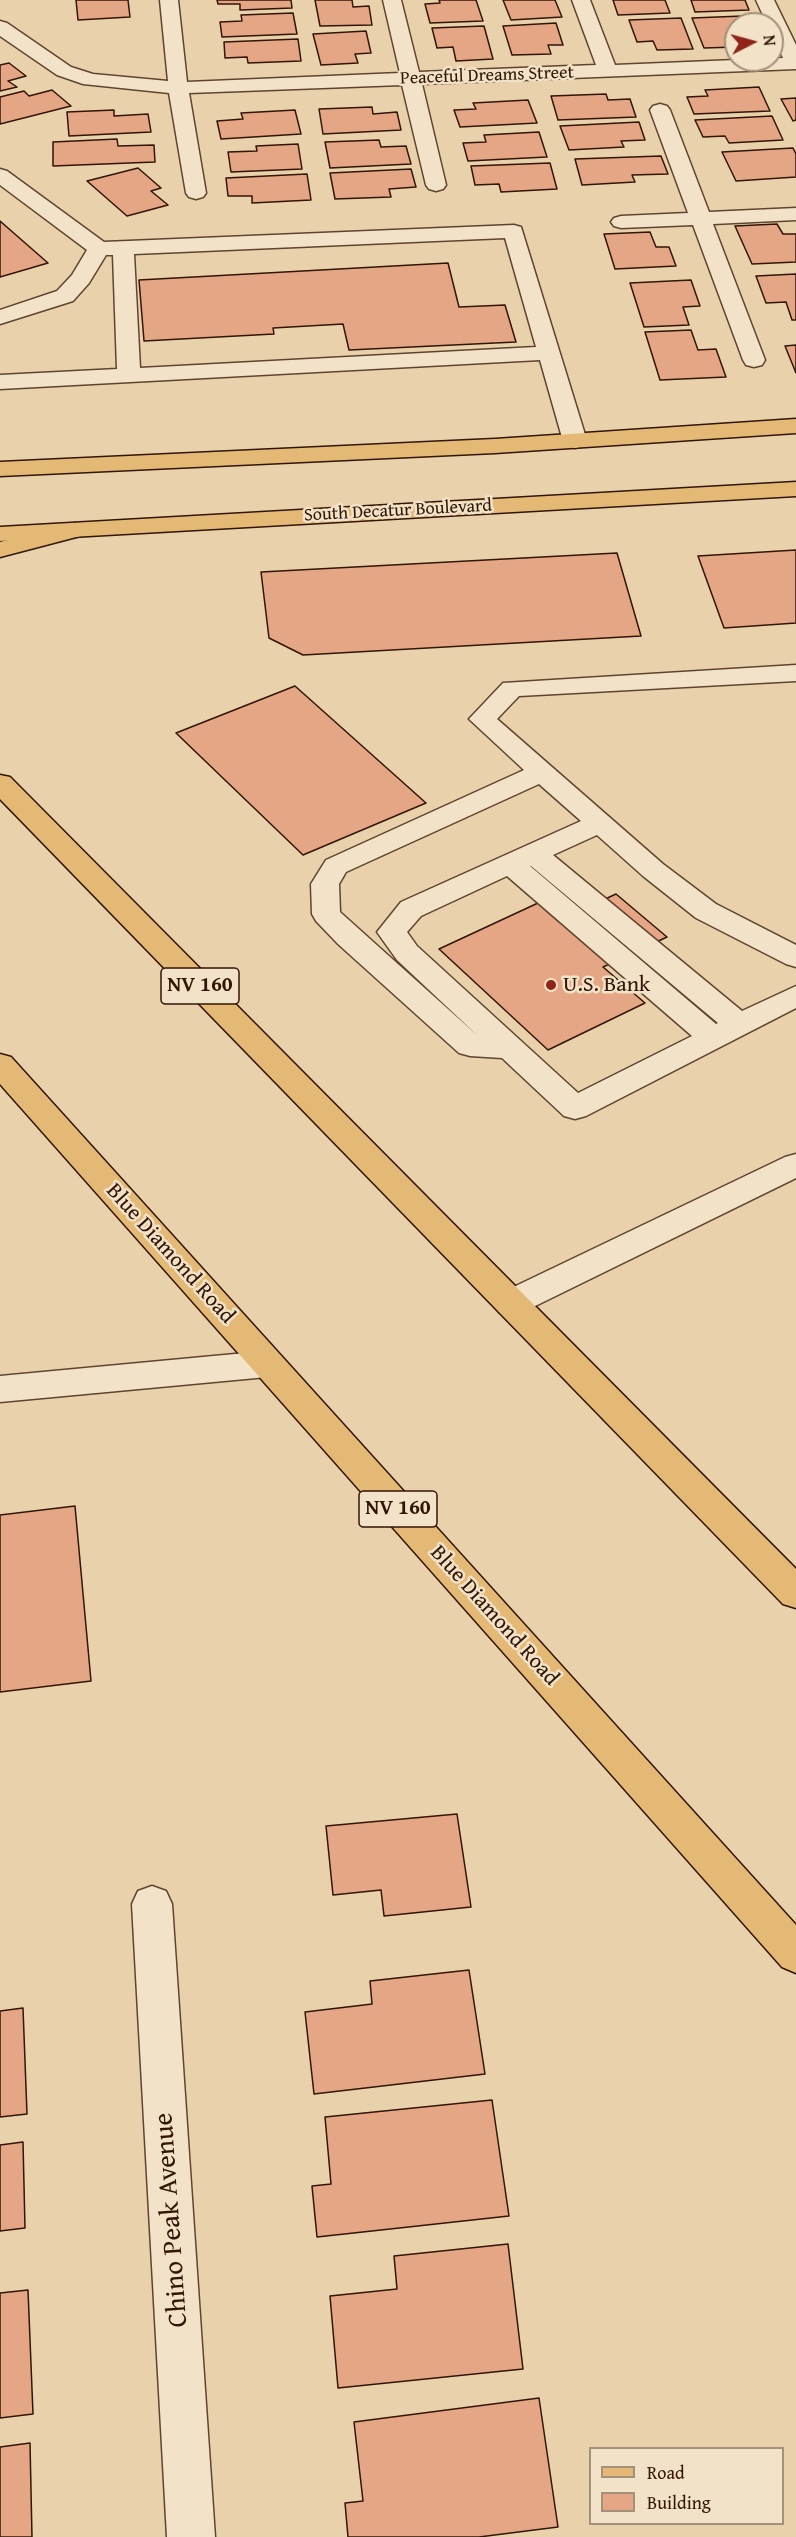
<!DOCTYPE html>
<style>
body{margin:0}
#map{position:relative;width:796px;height:2537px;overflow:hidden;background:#e9d2ab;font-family:"Gentium Book Plus",serif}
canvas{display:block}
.legend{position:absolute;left:589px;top:2447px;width:195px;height:78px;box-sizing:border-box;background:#f1e2c8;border:2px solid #a5907a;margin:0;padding:8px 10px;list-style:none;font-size:18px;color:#321506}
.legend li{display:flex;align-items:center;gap:12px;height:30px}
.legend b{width:30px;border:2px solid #a5907a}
.north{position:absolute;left:724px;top:12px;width:60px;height:60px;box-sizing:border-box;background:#f1e2c8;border:2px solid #a5907a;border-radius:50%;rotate:84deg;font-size:16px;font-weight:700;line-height:24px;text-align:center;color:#321506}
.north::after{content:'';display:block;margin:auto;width:21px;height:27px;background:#8f2418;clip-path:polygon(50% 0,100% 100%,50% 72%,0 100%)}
</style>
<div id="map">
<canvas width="796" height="2537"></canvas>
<ul class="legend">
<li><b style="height:8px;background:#e4b976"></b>Road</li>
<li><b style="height:16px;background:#e4a684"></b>Building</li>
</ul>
<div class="north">N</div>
</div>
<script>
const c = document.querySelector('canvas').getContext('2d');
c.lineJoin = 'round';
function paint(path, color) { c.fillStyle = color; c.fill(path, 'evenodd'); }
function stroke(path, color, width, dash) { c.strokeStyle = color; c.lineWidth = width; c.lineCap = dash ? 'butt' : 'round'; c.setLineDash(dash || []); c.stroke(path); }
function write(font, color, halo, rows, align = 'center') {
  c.font = font + ' "Gentium Book Plus",serif'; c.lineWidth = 5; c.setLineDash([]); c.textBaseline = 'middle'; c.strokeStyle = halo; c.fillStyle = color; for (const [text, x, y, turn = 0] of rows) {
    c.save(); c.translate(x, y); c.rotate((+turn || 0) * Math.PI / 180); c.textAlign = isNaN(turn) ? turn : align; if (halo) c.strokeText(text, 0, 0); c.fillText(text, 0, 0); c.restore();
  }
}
const building = new Path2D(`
 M 76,0 L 128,0 L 130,17 L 78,20 Z
 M 217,0 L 291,0 L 292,8 L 240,10 L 240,4 L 218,4 Z
 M 315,0 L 352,0 L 353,7 L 369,6 L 372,25 L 320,26 Z
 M 439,0 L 476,0 L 483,21 L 430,23 L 425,4 L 440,3 Z
 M 503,0 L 555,0 L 562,17 L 511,20 Z
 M 613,0 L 665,0 L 670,13 L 618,15 Z
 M 691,0 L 745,0 L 749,10 L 695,12 Z
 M 293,13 L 297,34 L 222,37 L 220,22 L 242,21 L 241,15 Z
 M 743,16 L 747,24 L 736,24 L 736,47 L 704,48 L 692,18 Z
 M 681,18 L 693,49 L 657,50 L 653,41 L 637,42 L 629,20 Z
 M 556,23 L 563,45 L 548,45 L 551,54 L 512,55 L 503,26 Z
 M 484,26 L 493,59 L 456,61 L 453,47 L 437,48 L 432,28 Z
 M 366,31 L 371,53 L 355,54 L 358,63 L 321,65 L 313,34 Z
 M 298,39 L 301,61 L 248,63 L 247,57 L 225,58 L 224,42 Z
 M 9,63 L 26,76 L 8,81 L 17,87 L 0,91 L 0,65 Z
 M 759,87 L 770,111 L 694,114 L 687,97 L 708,96 L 705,90 Z
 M 52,90 L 71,106 L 0,124 L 0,97 L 24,91 L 29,96 Z
 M 606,94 L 608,100 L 630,99 L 636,117 L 558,120 L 551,96 Z
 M 796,98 L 796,120 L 793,121 L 781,99 Z
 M 528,100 L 537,123 L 460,127 L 454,110 L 476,109 L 473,103 Z
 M 372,107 L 373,114 L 397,112 L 401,130 L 323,134 L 319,109 Z
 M 114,110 L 114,116 L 148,114 L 151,132 L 69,136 L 67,112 Z
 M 295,110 L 301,134 L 221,139 L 217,121 L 243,119 L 241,113 Z
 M 772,116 L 783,140 L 729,143 L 725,136 L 703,137 L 695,120 Z
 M 639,122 L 645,140 L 621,141 L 624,147 L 569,150 L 560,126 Z
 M 539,132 L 547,157 L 468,161 L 463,143 L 486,142 L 484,135 Z
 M 117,139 L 118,146 L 154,145 L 155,162 L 53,166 L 53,142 Z
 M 379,140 L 381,147 L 406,146 L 411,164 L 330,168 L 325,142 Z
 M 298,144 L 302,169 L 231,172 L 228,152 L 257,151 L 256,146 Z
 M 793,148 L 796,154 L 796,177 L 736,181 L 722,152 Z
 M 661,156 L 668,174 L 632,175 L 635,182 L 582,185 L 575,159 Z
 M 550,163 L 557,189 L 501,192 L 499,184 L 475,185 L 471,166 Z
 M 138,168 L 161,188 L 151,191 L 168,205 L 127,216 L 87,181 Z
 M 411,169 L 416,187 L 389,189 L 391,197 L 335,199 L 330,173 Z
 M 307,174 L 311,200 L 252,203 L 252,196 L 228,196 L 226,178 Z
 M 0,221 L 48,263 L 0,277 Z
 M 777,224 L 783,234 L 796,234 L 796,262 L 752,264 L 735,226 Z
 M 650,232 L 656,247 L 669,247 L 676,266 L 615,269 L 604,234 Z
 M 448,263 L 459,307 L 505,305 L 516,342 L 349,350 L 343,324 L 273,328 L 274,334 L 144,341 L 139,280 Z
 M 796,274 L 796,320 L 792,320 L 786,302 L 766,303 L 756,276 Z
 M 691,280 L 700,306 L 683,307 L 689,325 L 644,327 L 630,283 Z
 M 691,330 L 698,350 L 716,349 L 726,377 L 660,380 L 645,332 Z
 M 796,345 L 796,373 L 785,346 Z
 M 796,550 L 796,623 L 724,628 L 698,556 Z
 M 617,553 L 641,636 L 303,655 L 269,638 L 261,572 Z
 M 295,686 L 426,803 L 303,855 L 176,733 Z
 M 616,894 L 667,937 L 603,967 L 645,1003 L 548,1050 L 439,949 L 538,903 L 558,921 Z
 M 75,1506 L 91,1681 L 0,1692 L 0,1515 Z
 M 457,1814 L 471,1907 L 384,1916 L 381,1890 L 333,1895 L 326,1826 Z
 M 469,1970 L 485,2074 L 314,2094 L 305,2012 L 372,2004 L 370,1981 Z
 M 23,2008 L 27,2114 L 0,2117 L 0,2011 Z
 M 492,2100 L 509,2216 L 317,2237 L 312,2186 L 331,2184 L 325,2117 Z
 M 23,2142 L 25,2228 L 0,2231 L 0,2145 Z
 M 508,2244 L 523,2369 L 338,2388 L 330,2296 L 397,2289 L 394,2256 Z
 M 28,2290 L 33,2414 L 0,2418 L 0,2293 Z
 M 539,2398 L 558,2527 L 479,2537 L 348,2537 L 345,2503 L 363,2501 L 354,2422 Z
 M 30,2443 L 32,2537 L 0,2537 L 0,2447 Z`);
paint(building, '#e4a684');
stroke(building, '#321506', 1.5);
const service = new Path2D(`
 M 0,169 L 7,171 L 104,242 L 514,225 L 521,227 L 587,441 L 583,446 L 575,448 L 567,446 L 563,441 L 540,360 L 0,389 L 0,375 L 117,369 L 113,255 L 106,255 L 89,283 L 73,301 L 0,324 L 0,310 L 57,291 L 72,275 L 87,250 L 0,185 ZM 505,238 L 536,347 L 140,368 L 134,254 Z
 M 796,665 L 796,681 L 519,696 L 497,719 L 663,864 L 716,904 L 796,945 L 796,967 L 786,964 L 696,918 L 643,876 L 597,835 L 553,855 L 742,1011 L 796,986 L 796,1008 L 586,1116 L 575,1119 L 564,1116 L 502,1058 L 470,1056 L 459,1053 L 338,944 L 316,921 L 312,914 L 311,884 L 326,860 L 524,770 L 469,719 L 503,683 ZM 539,784 L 581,821 L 401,902 L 377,932 L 397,960 L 478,1036 L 340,912 L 339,884 L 346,872 ZM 530,866 L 531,866 L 718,1023 L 716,1024 ZM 507,876 L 692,1036 L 578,1093 L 417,946 L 407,932 L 421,916 Z
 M 796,1154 L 796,1178 L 523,1312 L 511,1315 L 499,1312 L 494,1303 L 499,1294 L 785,1157 Z
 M 267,1351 L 279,1355 L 284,1364 L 279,1373 L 267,1377 L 0,1402 L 0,1376 Z`);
const minor = new Path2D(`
 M 160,0 L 178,0 L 187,82 L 400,73 L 383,0 L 401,0 L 419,72 L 596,65 L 572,0 L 590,0 L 615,65 L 783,58 L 772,34 L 772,24 L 767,24 L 756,0 L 774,0 L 796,45 L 796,69 L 422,84 L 446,185 L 443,189 L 436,191 L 429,189 L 426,185 L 402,85 L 189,93 L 206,193 L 203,197 L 196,199 L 189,197 L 186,193 L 169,93 L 83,84 L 57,75 L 0,36 L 0,21 L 7,23 L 71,67 L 93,74 L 168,81 Z
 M 660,104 L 667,106 L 670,110 L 709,212 L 796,208 L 796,220 L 713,224 L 765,360 L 762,365 L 754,367 L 746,365 L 743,360 L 693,225 L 621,228 L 614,226 L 611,222 L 614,218 L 621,216 L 688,213 L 650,110 L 653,106 Z
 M 152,1886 L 166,1891 L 172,1904 L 215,2537 L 167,2537 L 132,1904 L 138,1891 Z`);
const primary = new Path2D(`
 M 796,419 L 796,433 L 495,453 L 0,476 L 0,462 L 495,439 Z
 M 796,482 L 796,496 L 0,541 L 0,527 Z`);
const trunk = new Path2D(`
 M 75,523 L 84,525 L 87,530 L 84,535 L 0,557 L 0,542 Z
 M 0,775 L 10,777 L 796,1569 L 796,1608 L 783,1604 L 0,799 Z
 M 0,1054 L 11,1057 L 796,1925 L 796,1973 L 782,1967 L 0,1084 Z`);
stroke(service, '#60442f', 3);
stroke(minor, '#60442f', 3);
stroke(primary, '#321506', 3);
stroke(trunk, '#321506', 3);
paint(service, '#f1e2c8');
paint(minor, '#f1e2c8');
paint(primary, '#e4b976');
paint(trunk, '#e4b976');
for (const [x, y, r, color] of [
 [551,985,6,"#8f2418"]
]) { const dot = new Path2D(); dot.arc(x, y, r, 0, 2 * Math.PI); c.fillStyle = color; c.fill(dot); stroke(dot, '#f1e2c8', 2); }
write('18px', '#321506', '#f1e2c8', [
 ["Peaceful Dreams Street",487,76,-2],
 ["South Decatur Boulevard",398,511,-3]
]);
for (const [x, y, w] of [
 [200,986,78],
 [398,1509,78]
]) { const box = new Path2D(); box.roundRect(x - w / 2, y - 18, w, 36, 4.5); c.fillStyle = '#f1e2c8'; c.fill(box); stroke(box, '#321506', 1.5); }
write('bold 21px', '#321506', null, [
 ["NV 160",200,986],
 ["NV 160",398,1509]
]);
write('22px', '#321506', '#f1e2c8', [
 ["U.S. Bank",563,985]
], 'left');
write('22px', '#321506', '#f1e2c8', [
 ["Blue Diamond Road",170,1254,48],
 ["Blue Diamond Road",494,1616,48]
]);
write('27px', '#321506', '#f1e2c8', [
 ["Chino Peak Avenue",172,2220,-94]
]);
</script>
